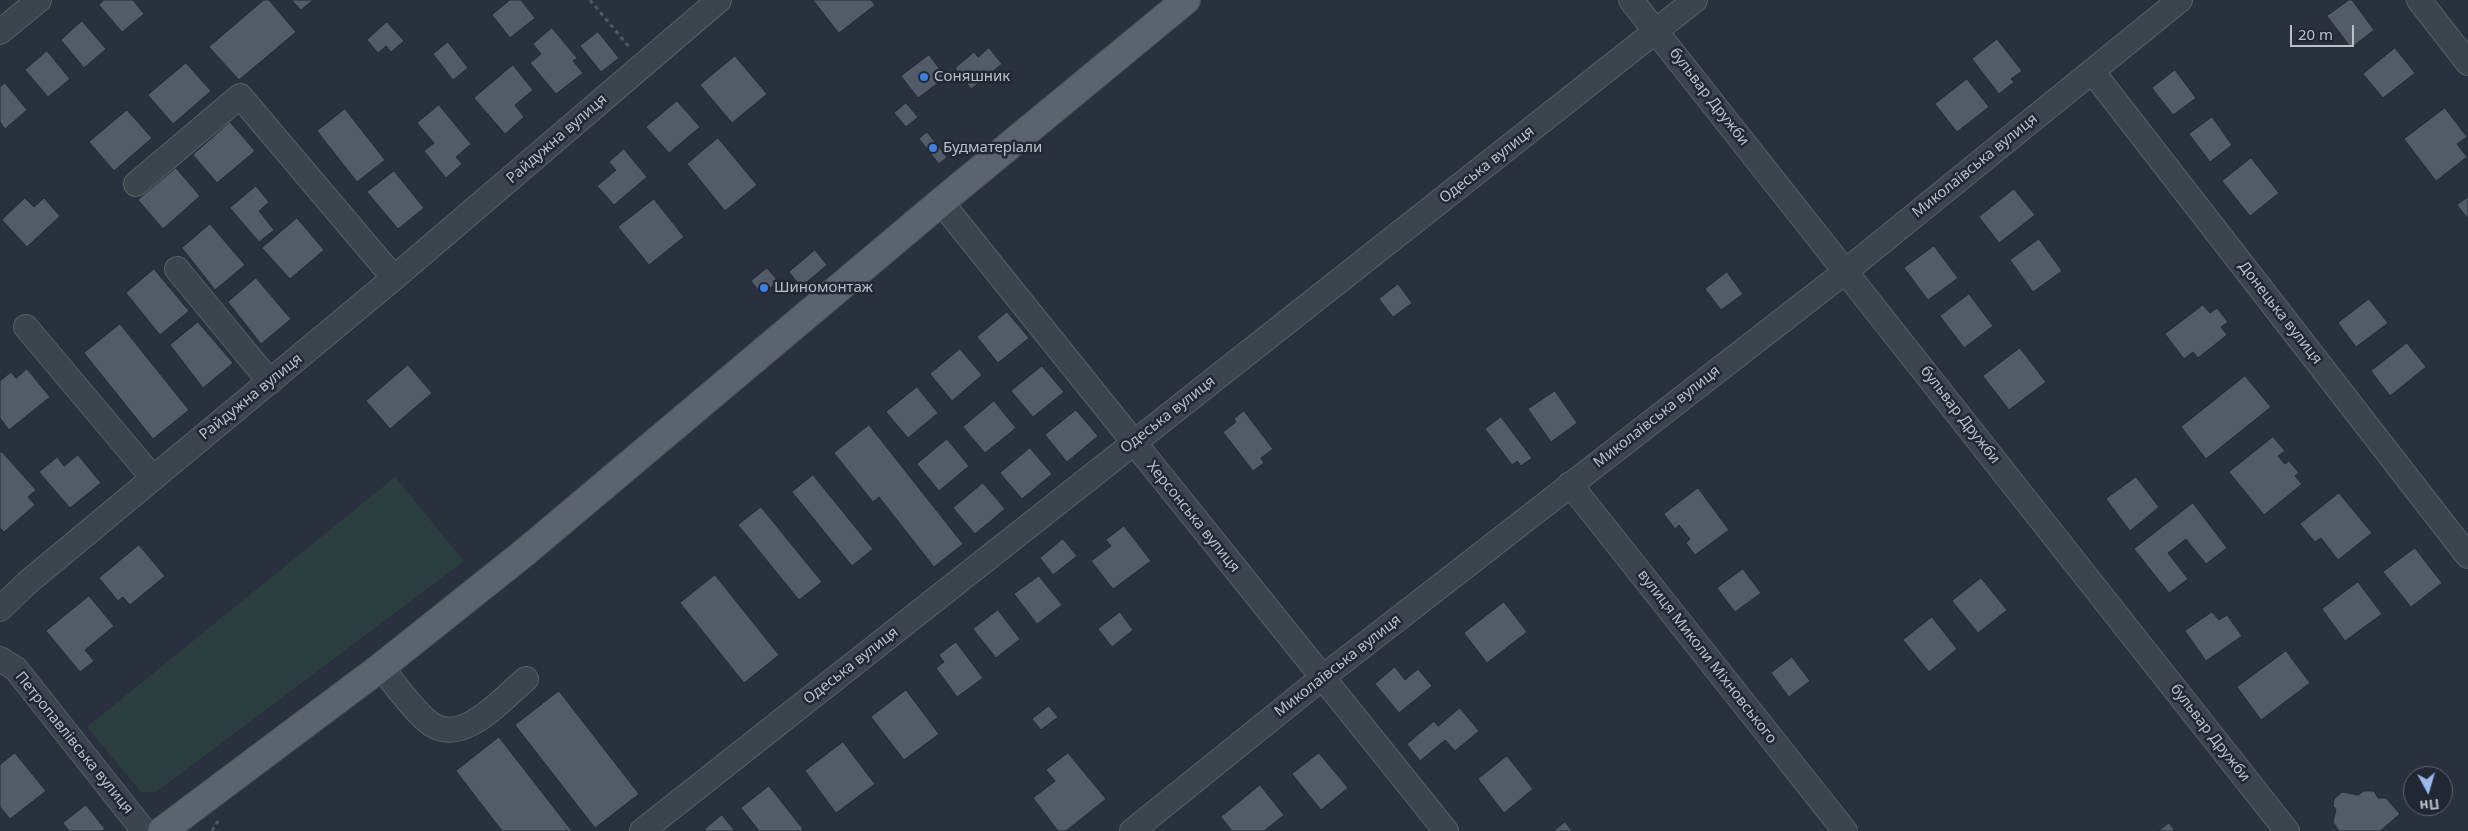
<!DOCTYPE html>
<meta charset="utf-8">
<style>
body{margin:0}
#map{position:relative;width:2468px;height:831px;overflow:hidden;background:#29313e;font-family:"Noto Sans",sans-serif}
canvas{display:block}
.north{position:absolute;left:2403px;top:766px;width:50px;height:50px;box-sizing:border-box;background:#212834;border:1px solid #5e6470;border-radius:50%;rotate:174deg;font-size:14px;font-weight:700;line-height:20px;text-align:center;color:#b9bfc9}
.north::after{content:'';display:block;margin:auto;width:18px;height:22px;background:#9ab8ed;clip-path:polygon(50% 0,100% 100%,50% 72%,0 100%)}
.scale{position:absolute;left:2290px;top:25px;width:64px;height:22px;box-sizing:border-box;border:2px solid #b9bfc9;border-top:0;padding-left:6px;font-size:15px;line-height:18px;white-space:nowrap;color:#b9bfc9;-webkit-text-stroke:4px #212834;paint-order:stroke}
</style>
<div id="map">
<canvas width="2468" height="831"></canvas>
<div class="north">Пн</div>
<div class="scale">20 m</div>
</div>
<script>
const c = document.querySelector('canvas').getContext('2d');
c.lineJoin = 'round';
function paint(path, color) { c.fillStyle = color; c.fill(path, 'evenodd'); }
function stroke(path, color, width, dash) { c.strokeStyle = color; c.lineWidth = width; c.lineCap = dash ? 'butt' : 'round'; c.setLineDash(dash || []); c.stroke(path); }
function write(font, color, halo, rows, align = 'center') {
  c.font = font + ' "Noto Sans",sans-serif'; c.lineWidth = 5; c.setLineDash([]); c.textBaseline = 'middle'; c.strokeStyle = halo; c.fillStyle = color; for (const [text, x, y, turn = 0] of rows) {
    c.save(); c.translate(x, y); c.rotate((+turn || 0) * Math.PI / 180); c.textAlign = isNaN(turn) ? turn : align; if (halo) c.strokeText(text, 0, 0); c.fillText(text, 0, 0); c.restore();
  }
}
paint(new Path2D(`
 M 395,477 L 464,561 L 156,792 L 141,792 L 87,727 Z`), '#2c3e40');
const building = new Path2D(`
 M 104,0 L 133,0 L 144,14 L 122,32 L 99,5 Z
 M 264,0 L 269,0 L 296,32 L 239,80 L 209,47 Z
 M 292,0 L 313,0 L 301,10 Z
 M 510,0 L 521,0 L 535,18 L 510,38 L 492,15 Z
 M 813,0 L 871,0 L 875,5 L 839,33 Z
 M 2349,0 L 2352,0 L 2374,30 L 2351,48 L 2327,16 Z
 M 82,21 L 106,49 L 84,68 L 61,40 Z
 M 387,22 L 404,41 L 391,52 L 386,46 L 378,53 L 367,40 Z
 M 552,28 L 577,58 L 573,61 L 583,73 L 556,94 L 530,63 L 541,54 L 533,44 Z
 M 598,32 L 619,58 L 601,72 L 580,46 Z
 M 1997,39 L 2022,71 L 2011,79 L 2014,82 L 1999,94 L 1972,59 Z
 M 448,42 L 468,68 L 453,80 L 433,54 Z
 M 989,48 L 1002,64 L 971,89 L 955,68 L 974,52 L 978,57 Z
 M 2395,48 L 2415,73 L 2383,98 L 2363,74 Z
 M 47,51 L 70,79 L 48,97 L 25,70 Z
 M 929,55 L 946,77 L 918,98 L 901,76 Z
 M 735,56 L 767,94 L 732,123 L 700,85 Z
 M 186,63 L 211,91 L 173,124 L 148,95 Z
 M 513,65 L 533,90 L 515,105 L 524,117 L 505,134 L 474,98 Z
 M 2175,70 L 2196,98 L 2173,115 L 2152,88 Z
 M 1967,79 L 1989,107 L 1957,132 L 1935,104 Z
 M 5,83 L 27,110 L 5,129 L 0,122 L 0,87 Z
 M 677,101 L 700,127 L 669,153 L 646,127 Z
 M 906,103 L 918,117 L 906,127 L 894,113 Z
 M 439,105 L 471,144 L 456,157 L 462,164 L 446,178 L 424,151 L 434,143 L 417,123 Z
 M 2445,108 L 2467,137 L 2457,144 L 2467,157 L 2436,181 L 2404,139 Z
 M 345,109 L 385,160 L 357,182 L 317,131 Z
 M 127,110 L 152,138 L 114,171 L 89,142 Z
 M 2212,117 L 2232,145 L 2210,162 L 2189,134 Z
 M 230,122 L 255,151 L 217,183 L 193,155 Z
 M 927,132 L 947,157 L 939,164 L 919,139 Z
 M 718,138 L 757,185 L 725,211 L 687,164 Z
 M 624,149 L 647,177 L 614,205 L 597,186 L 616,170 L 609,162 Z
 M 2251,158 L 2279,193 L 2250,216 L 2222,181 Z
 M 176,168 L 200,196 L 163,229 L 138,200 Z
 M 394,171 L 424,208 L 398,229 L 367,192 Z
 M 256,186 L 269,202 L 259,211 L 274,230 L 259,242 L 230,208 Z
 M 2014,189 L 2035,215 L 1999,243 L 1979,217 Z
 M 2468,197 L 2468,219 L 2457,205 Z
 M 25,198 L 34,207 L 44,198 L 60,216 L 27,247 L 2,220 Z
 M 654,199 L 684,237 L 649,265 L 618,227 Z
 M 297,218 L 324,250 L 290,279 L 262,248 Z
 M 210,224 L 245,265 L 215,290 L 182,248 Z
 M 2039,239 L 2062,271 L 2033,292 L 2010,260 Z
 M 1934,246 L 1958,278 L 1928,300 L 1904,268 Z
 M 815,250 L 827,265 L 801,287 L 789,272 Z
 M 767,268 L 778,281 L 762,295 L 751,281 Z
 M 154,269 L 189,311 L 160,335 L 126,293 Z
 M 1727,272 L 1743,294 L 1721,310 L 1705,289 Z
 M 256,278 L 291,319 L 261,344 L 228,302 Z
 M 1398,284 L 1412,303 L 1393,317 L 1379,299 Z
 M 1969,294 L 1993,326 L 1964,348 L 1940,316 Z
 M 2369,299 L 2388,323 L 2356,347 L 2338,323 Z
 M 2203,305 L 2210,313 L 2217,308 L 2228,322 L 2221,327 L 2227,335 L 2198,358 L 2193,352 L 2184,359 L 2165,334 Z
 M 1007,312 L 1029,338 L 998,363 L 977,337 Z
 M 198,322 L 233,363 L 203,388 L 170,345 Z
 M 120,324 L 189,410 L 153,439 L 84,353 Z
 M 2407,343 L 2426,367 L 2390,396 L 2371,371 Z
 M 2020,348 L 2046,382 L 2009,410 L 1983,376 Z
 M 960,349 L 982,375 L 952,401 L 930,374 Z
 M 408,365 L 432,393 L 390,429 L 366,401 Z
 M 1042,366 L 1064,392 L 1033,417 L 1011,391 Z
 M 27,369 L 50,397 L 9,430 L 0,418 L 0,381 L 11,372 L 16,378 Z
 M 2245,376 L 2271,407 L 2206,459 L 2181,427 Z
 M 917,387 L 938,413 L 908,438 L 886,412 Z
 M 1555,391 L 1577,423 L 1551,442 L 1528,409 Z
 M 994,401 L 1016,428 L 985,453 L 963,427 Z
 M 1076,410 L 1098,436 L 1067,462 L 1045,435 Z
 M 1244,411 L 1273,449 L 1261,458 L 1264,463 L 1253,471 L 1223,432 L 1236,422 L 1234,419 Z
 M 1501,417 L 1532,458 L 1521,466 L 1517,461 L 1512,465 L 1485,429 Z
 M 869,425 L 963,544 L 934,567 L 879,497 L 873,502 L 834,453 Z
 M 2273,437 L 2285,451 L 2278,456 L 2285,464 L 2289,461 L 2299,473 L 2295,476 L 2302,484 L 2264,515 L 2229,472 Z
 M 947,439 L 969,466 L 939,491 L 917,464 Z
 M 1030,448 L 1052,474 L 1022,499 L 1000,473 Z
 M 2,452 L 36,490 L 28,497 L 35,505 L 4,532 L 0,528 L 0,453 Z
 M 78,455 L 101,483 L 70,508 L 39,472 L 57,457 L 64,466 Z
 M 813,475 L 873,549 L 852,566 L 792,492 Z
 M 2136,477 L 2159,507 L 2130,531 L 2106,499 Z
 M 983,483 L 1005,509 L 975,534 L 953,508 Z
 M 1698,488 L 1729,530 L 1695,555 L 1686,543 L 1690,539 L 1679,525 L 1675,529 L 1664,514 Z
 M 2339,493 L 2372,533 L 2338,560 L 2321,538 L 2315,542 L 2300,524 Z
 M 2193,503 L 2227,548 L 2206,564 L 2186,539 L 2168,553 L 2188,579 L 2169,593 L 2134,549 Z
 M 761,507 L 822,582 L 799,600 L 738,525 Z
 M 1124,526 L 1151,561 L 1113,589 L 1091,561 L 1111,546 L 1106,540 Z
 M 1063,539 L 1077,556 L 1053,575 L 1040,558 Z
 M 139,545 L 165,576 L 130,605 L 123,597 L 118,601 L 99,578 Z
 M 2415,548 L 2442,583 L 2411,607 L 2383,572 Z
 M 1743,569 L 1761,593 L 1735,612 L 1717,588 Z
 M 715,575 L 779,655 L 744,683 L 680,603 Z
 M 1039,576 L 1062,605 L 1037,624 L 1014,594 Z
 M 1981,578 L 2007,610 L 1978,633 L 1952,601 Z
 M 2358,582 L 2382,614 L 2345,641 L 2322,609 Z
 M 89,596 L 114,626 L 85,650 L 94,661 L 80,672 L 46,631 Z
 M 1504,602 L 1527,632 L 1487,663 L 1464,633 Z
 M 998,610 L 1020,639 L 996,658 L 973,629 Z
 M 1120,612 L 1133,630 L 1112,647 L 1098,629 Z
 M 2212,612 L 2219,620 L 2227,615 L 2242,636 L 2206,661 L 2185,631 Z
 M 1932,617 L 1957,649 L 1929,672 L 1903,640 Z
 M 956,642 L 983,678 L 957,697 L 936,668 L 944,662 L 939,655 Z
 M 2286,651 L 2310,683 L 2261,720 L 2237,687 Z
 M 1792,657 L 1810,681 L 1789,697 L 1771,673 Z
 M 1395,667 L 1405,680 L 1418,669 L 1432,686 L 1399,713 L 1375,684 Z
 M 906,690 L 939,734 L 904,760 L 871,717 Z
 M 559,691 L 639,794 L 595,828 L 515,725 Z
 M 1049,706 L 1058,717 L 1041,730 L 1032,719 Z
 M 1460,708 L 1479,731 L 1455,751 L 1445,740 L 1420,761 L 1407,744 L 1434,721 L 1438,726 Z
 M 499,737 L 572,831 L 502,831 L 456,771 Z
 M 843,742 L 875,784 L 836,813 L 805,771 Z
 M 15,753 L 46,791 L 10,819 L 0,807 L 0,765 Z
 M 1068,753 L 1106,799 L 1066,831 L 1058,831 L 1033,798 L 1055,781 L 1046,770 Z
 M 1319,753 L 1348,788 L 1321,810 L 1292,774 Z
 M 1507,756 L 1533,789 L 1504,813 L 1478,779 Z
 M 1260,785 L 1284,815 L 1264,831 L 1232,831 L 1221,817 Z
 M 769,786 L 803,829 L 801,831 L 759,831 L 741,808 Z
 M 2364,791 L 2374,791 L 2378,798 L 2386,798 L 2400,814 L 2380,831 L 2339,831 L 2333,822 L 2336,809 L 2333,806 L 2334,799 L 2342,792 L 2358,795 Z
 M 86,805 L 105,829 L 102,831 L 69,831 L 63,823 Z
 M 722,815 L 735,831 L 706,831 L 705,829 Z
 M 1565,822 L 1572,831 L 1554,831 Z
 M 2169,823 L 2175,831 L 2159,831 Z`);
paint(building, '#525c69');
stroke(building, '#232b36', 1);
const minor = new Path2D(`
 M 1631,0 L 2287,831
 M 2419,0 L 2468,63
 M 0,32 L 39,0
 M 2092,71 L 2468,556
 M 136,184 L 240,96 L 394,278
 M 941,202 L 1446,831
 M 177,269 L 270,382
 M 26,327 L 153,478
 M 1570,484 L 1845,831
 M 0,609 L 27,583 L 394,278 L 719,0
 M 0,659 L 16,669 L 144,831
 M 381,667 C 395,684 409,705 426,720 C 459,751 502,699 526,679
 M 642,831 L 1695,0
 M 1132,831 L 1323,677 L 1846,271 L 2180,0`);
const major = new Path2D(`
 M 162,831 L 381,667 L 524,553 L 941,202 L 1186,0`);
stroke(minor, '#575f69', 26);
stroke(major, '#464d58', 30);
stroke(new Path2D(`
 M 590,0 L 630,48
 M 212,831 L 218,821`), '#4b5b5e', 3, [4, 4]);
stroke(minor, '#3c444e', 24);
stroke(major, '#5b636e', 28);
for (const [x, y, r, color] of [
 [924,77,5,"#3f7fe0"],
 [933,148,5,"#3f7fe0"],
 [764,288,5,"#3f7fe0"]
]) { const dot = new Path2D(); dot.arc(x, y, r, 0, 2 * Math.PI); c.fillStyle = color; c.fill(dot); stroke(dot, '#212834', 2); }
write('15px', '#b9bfc9', '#212834', [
 ["Соняшник",934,77],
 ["Будматеріали",943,148],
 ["Шиномонтаж",774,288]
], 'left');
write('15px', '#b9bfc9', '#212834', [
 ["бульвар Дружби",1709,97,52],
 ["Райдужна вулиця",557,139,-41],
 ["Одеська вулиця",1487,165,-38],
 ["Миколаївська вулиця",1975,166,-39],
 ["Донецька вулиця",2280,313,52],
 ["Райдужна вулиця",251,397,-39],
 ["Одеська вулиця",1168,415,-38],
 ["бульвар Дружби",1960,415,52],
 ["Миколаївська вулиця",1657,417,-38],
 ["Херсонська вулиця",1193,517,51],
 ["вулиця Миколи Міхновського",1707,657,52],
 ["Одеська вулиця",851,666,-38],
 ["Миколаївська вулиця",1338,666,-38],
 ["бульвар Дружби",2210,733,52],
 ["Петропавлівська вулиця",74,743,51]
]);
</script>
